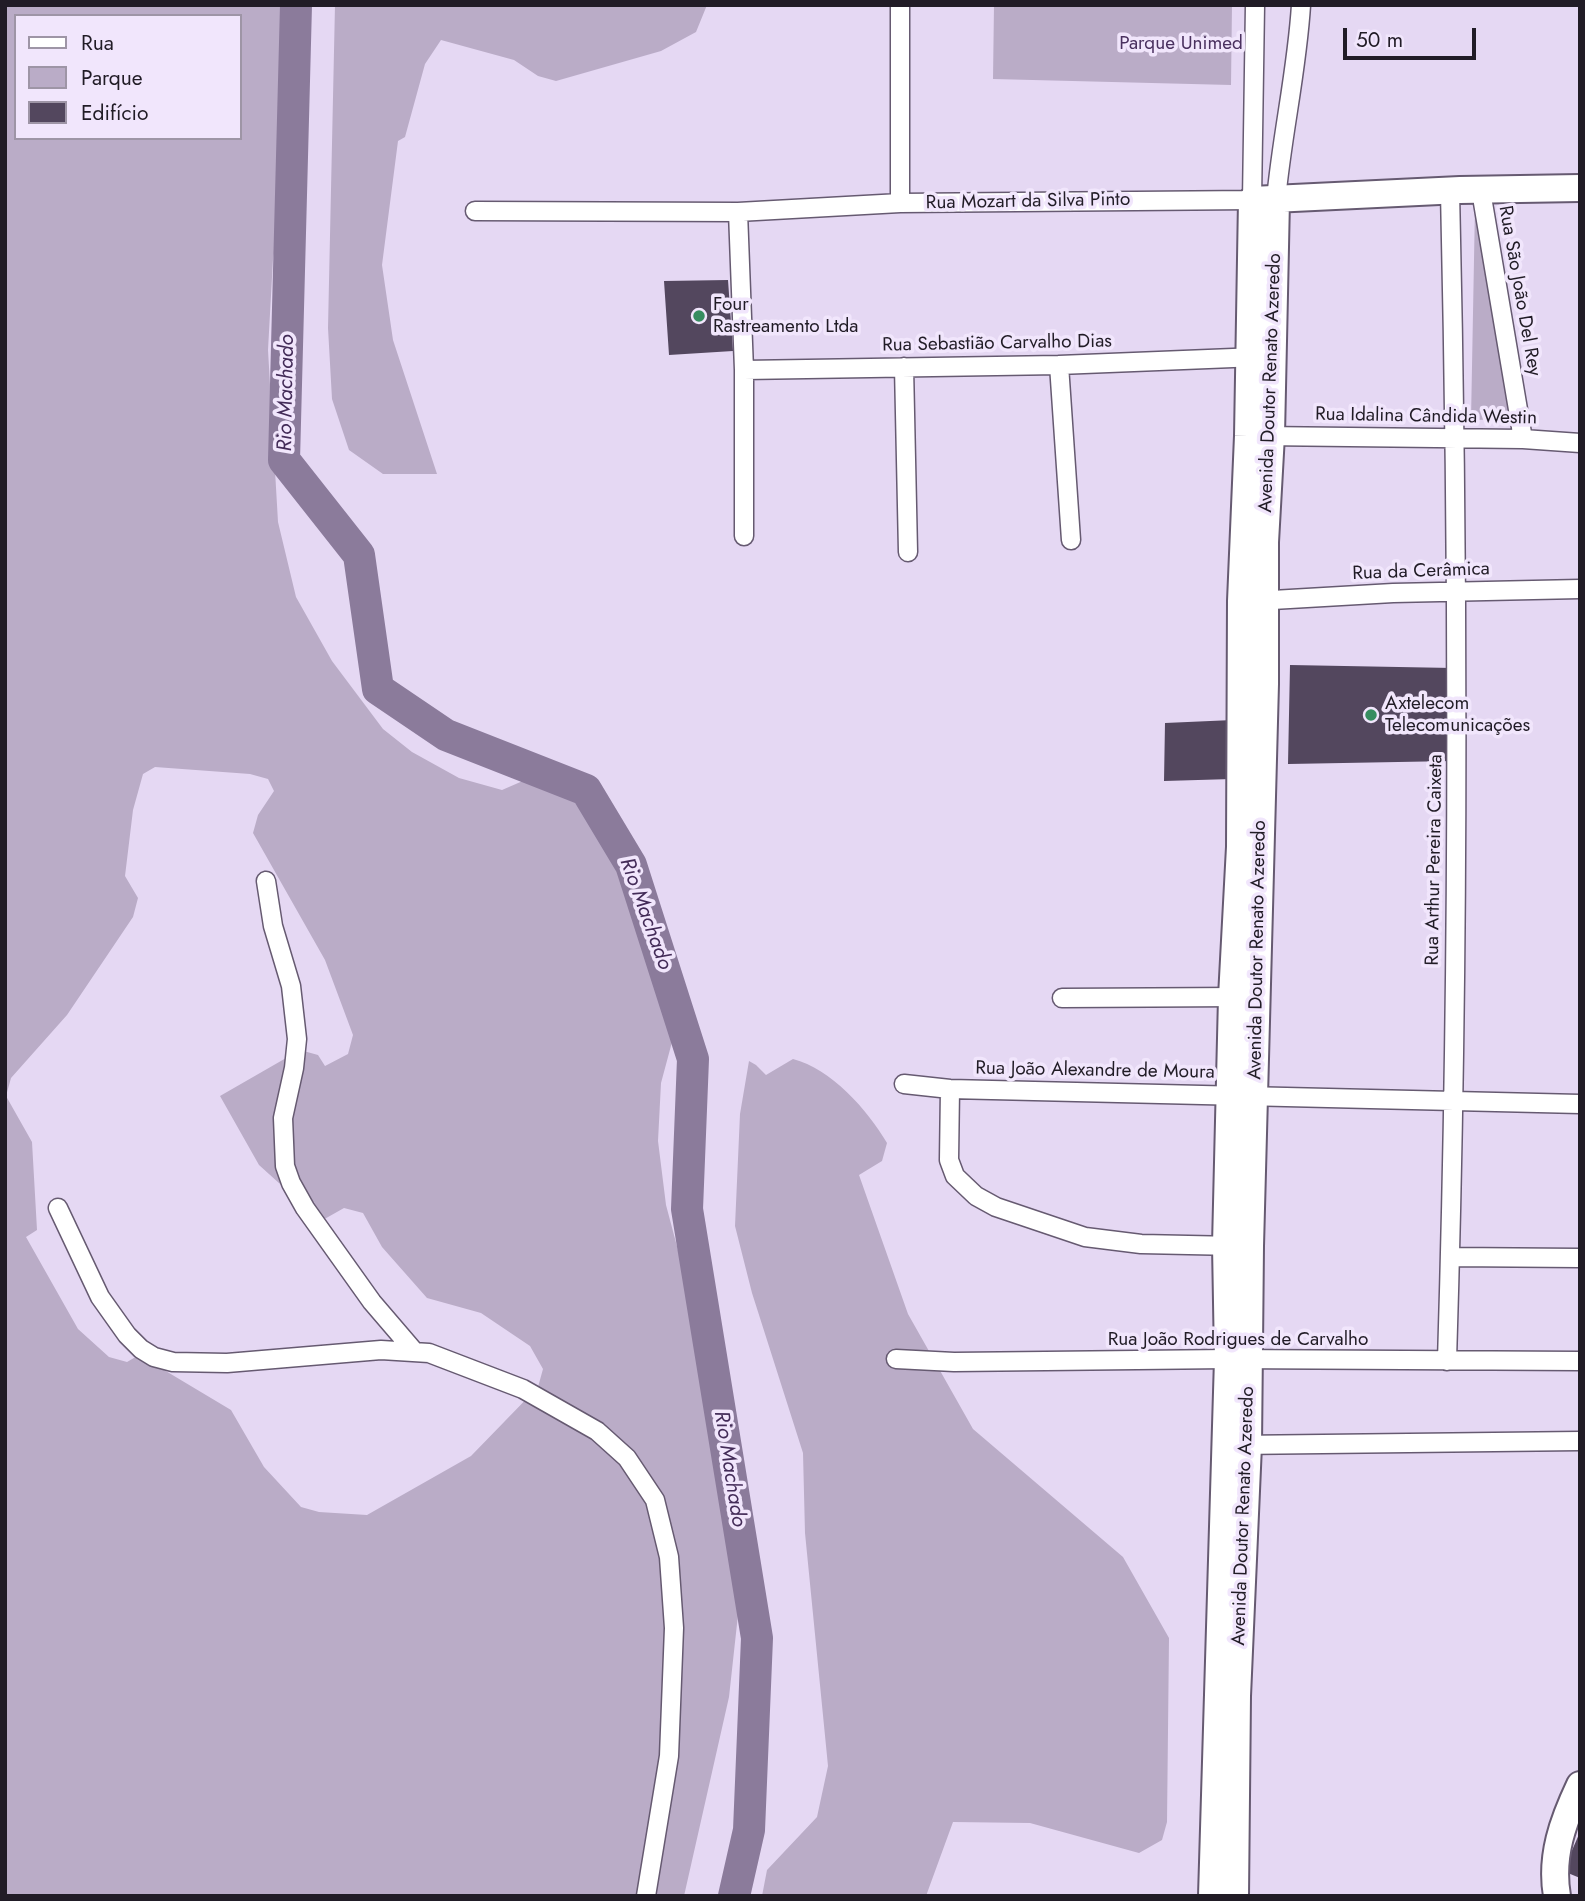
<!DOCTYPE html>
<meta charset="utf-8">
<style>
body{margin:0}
#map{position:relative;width:1585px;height:1901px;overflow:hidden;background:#e5d8f3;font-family:Jost,sans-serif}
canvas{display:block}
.frame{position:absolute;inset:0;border:7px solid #211c26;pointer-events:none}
.legend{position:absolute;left:14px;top:14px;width:228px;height:126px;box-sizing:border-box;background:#f1e6fc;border:2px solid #9e95a6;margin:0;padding:9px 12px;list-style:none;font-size:21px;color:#211c26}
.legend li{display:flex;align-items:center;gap:14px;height:35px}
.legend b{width:35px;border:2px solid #9e95a6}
.scale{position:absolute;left:1343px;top:28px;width:133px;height:32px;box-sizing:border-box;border:4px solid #211c26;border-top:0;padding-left:9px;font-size:21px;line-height:24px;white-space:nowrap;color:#211c26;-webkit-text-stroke:5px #f1e6fc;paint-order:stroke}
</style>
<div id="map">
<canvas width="1585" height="1901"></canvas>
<div class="frame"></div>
<ul class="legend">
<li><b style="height:9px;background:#fff"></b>Rua</li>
<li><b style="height:19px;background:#baacc7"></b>Parque</li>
<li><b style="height:19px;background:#53475e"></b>Edifício</li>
</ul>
<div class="scale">50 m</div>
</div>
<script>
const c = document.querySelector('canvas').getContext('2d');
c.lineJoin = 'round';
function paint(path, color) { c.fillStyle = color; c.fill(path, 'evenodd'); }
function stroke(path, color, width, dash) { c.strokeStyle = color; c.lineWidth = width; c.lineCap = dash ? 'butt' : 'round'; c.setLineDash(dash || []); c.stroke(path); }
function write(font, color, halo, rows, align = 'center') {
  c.font = font + ' Jost,sans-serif'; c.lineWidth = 7; c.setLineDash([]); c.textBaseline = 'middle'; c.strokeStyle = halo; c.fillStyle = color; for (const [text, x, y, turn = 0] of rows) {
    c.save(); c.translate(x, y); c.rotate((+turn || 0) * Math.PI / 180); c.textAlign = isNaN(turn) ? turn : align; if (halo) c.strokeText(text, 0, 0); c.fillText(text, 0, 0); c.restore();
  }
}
paint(new Path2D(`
 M 5,5 L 296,5 L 296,137 L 273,259 L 268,350 L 278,522 L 296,597 L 332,661 L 383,729 L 412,752 L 459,778 L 502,790 L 555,767 L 575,776 L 645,899 L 656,975 L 679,1016 L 661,1083 L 658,1141 L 666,1205 L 733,1457 L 744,1560 L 729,1697 L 684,1896 L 5,1896 ZM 16,16 L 240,16 L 240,138 L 16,138 ZM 155,767 L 250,774 L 268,779 L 274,791 L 258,815 L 253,833 L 325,960 L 353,1035 L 348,1054 L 325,1066 L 318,1055 L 300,1050 L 220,1096 L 259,1165 L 321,1221 L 344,1208 L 363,1213 L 382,1247 L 427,1298 L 481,1313 L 530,1346 L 543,1369 L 538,1387 L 471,1456 L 367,1515 L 319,1512 L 301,1507 L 264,1467 L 231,1410 L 139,1355 L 127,1362 L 109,1357 L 78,1329 L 26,1237 L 37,1230 L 32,1142 L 6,1096 L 11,1078 L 67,1015 L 133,917 L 138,898 L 125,876 L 133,810 L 143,774 Z
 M 335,5 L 707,5 L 696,32 L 661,51 L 556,81 L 538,76 L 514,60 L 441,40 L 425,64 L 405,137 L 398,141 L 382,265 L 393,340 L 437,474 L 383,474 L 349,450 L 332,399 L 328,328 Z
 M 994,5 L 1232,5 L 1231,85 L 993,79 Z
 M 1475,206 L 1516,419 L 1471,420 Z
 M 793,1059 C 831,1069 867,1109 887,1143 L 882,1161 L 859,1175 L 908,1314 L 973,1429 L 1123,1557 L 1169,1638 L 1167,1822 L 1162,1840 L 1139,1853 L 1030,1823 L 953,1822 L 926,1896 L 762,1896 L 767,1870 L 817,1817 L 828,1766 L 805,1533 L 803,1453 L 752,1293 L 735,1226 L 740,1114 L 749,1061 L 756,1065 L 766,1075 Z`), '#baacc7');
stroke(new Path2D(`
 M 296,5 L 284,460 L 359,555 L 378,689 L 446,735 L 586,790 L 631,865 L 693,1059 L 687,1209 L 757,1638 L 749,1830 L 734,1896`), '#8b7b9b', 32);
paint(new Path2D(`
 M 728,280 L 733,351 L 669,355 L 664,281 Z
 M 1290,665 L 1453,668 L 1453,761 L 1288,764 Z
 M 1233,720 L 1232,779 L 1164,781 L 1165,723 Z
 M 1580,1832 L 1580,1878 L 1563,1871 Z`), '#53475e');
const street = new Path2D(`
 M 1481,191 L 1523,439
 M 1276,200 C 1282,134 1297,71 1301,5
 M 900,203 L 900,5
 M 475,211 L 738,212 L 900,203 L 1252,200 L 1255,5
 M 738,212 L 744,370 L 744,536
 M 1059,365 L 1071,540
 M 904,367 L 908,552
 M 744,370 L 1059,365 L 1258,357
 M 1262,436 L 1523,439 L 1580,443
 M 1255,601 L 1393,593 L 1580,589
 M 266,881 L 273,926 L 291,986 L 297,1039 L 294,1068 L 283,1118 L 285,1166 L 291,1183 L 305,1208 L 372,1302 L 414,1351
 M 1062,998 L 1240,997
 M 904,1084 L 950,1089 L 1580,1104
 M 950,1089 L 949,1160 L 955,1176 L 976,1196 L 996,1207 L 1085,1237 L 1141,1244 L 1236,1246
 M 58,1208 L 100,1297 L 127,1335 L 141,1349 L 154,1357 L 173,1362 L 227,1363 L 381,1350 L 429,1353 L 523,1389 L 597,1431 L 627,1458 L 655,1500 L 669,1557 L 674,1628 L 669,1756 L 646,1896
 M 1450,1257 L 1580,1258
 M 896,1359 L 954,1362 L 1228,1359 L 1580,1361
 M 1447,1361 C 1459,971 1459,581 1450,191
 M 1237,1445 L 1580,1441`);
const secondary = new Path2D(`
 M 1212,1896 L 1228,1359 L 1226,1245 L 1232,997 L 1240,847 L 1241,601 L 1248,436 L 1252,200 L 1460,190 L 1580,188
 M 1235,1896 L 1237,1696 L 1248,1445 L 1250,1246 L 1265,684 L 1265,542 L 1271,435 L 1276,200
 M 1557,1896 C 1550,1856 1563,1821 1580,1785`);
stroke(street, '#665a71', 21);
stroke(secondary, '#665a71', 30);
stroke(street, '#fff', 18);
stroke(secondary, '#fff', 26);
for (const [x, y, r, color] of [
 [699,316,7,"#378d60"],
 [1371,715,7,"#378d60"]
]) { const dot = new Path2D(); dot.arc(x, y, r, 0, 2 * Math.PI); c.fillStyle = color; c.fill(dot); stroke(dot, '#f1e6fc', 2.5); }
write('19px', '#4a315f', '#f1e6fc', [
 ["Parque Unimed",1181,44]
]);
write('19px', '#211c26', '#f1e6fc', [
 ["Rua Mozart da Silva Pinto",1028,202,-1],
 ["Rua São João Del Rey",1519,291,80],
 ["Rua Sebastião Carvalho Dias",997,344,-1],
 ["Avenida Doutor Renato Azeredo",1271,383,-88],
 ["Rua Idalina Cândida Westin",1426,417,1],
 ["Rua da Cerâmica",1421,572,-2],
 ["Rua Arthur Pereira Caixeta",1435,860,-89],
 ["Avenida Doutor Renato Azeredo",1258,950,-89],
 ["Rua João Alexandre de Moura",1095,1071,1],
 ["Rua João Rodrigues de Carvalho",1238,1340],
 ["Avenida Doutor Renato Azeredo",1244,1516,-88]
]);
write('19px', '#211c26', '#f1e6fc', [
 ["Four",713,305],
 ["Rastreamento Ltda",713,327],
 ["Axtelecom",1385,704],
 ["Telecomunicações",1385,726]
], 'left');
write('italic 21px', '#432b58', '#f1e6fc', [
 ["Rio Machado",287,393,-89],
 ["Rio Machado",645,914,70],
 ["Rio Machado",729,1469,81]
]);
</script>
